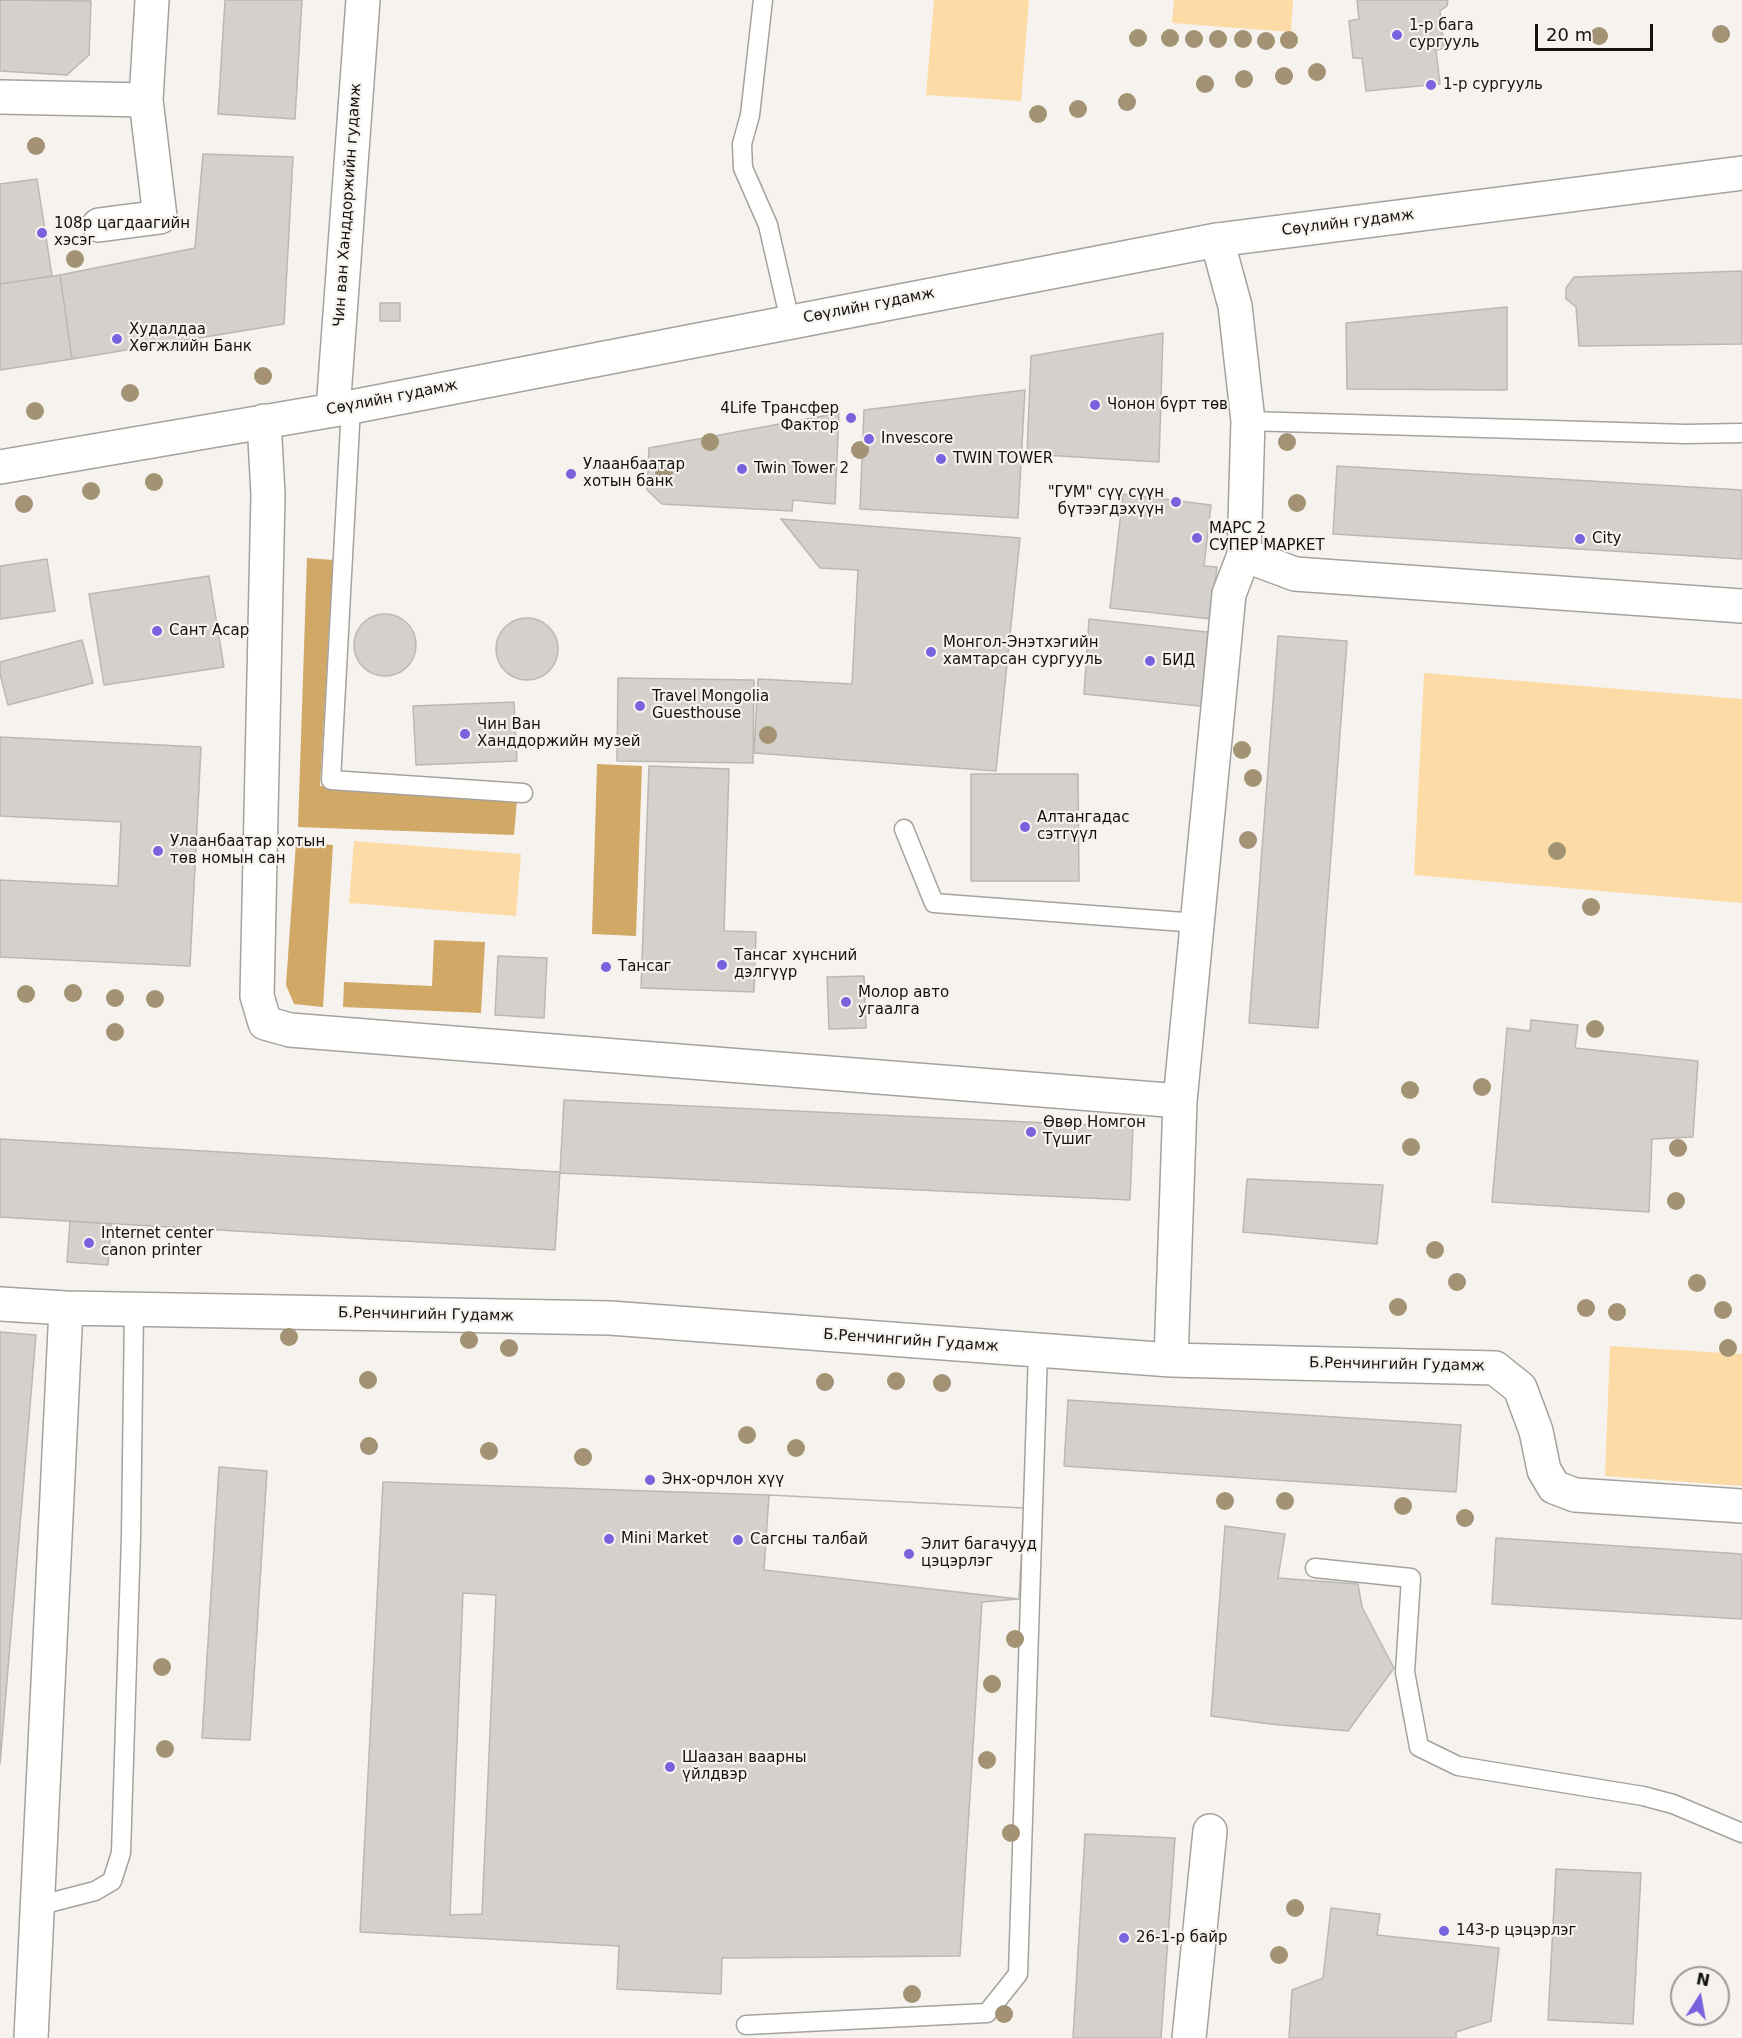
<!DOCTYPE html>
<meta charset="utf-8">
<style>
body{margin:0}
#map{position:relative;width:1742px;height:2038px;overflow:hidden;background:#f6f3ee;font-family:"DejaVu Sans",sans-serif}
canvas{display:block}
.north{position:absolute;left:1670px;top:1966px;width:60px;height:60px;box-sizing:border-box;background:#f6f3ee;border:2px solid #9b9995;border-radius:50%;rotate:11deg;font-size:16px;font-weight:700;line-height:24px;text-align:center;color:#131210}
.north::after{content:'';display:block;margin:auto;width:21px;height:27px;background:#7962dd;clip-path:polygon(50% 0,100% 100%,50% 72%,0 100%)}
.scale{position:absolute;left:1535px;top:24px;width:118px;height:27px;box-sizing:border-box;border:3px solid #131210;border-top:0;padding-left:8px;font-size:18px;line-height:21px;white-space:nowrap;color:#131210;-webkit-text-stroke:4px #f6f3ee;paint-order:stroke}
</style>
<div id="map">
<canvas width="1742" height="2038"></canvas>
<div class="north">N</div>
<div class="scale">20 m</div>
</div>
<script>
const c = document.querySelector('canvas').getContext('2d');
c.lineJoin = 'round';
function paint(path, color) { c.fillStyle = color; c.fill(path, 'evenodd'); }
function stroke(path, color, width, dash) { c.strokeStyle = color; c.lineWidth = width; c.lineCap = dash ? 'butt' : 'round'; c.setLineDash(dash || []); c.stroke(path); }
function write(font, color, halo, rows, align = 'center') {
  c.font = font + ' "DejaVu Sans",sans-serif'; c.lineWidth = 4.5; c.setLineDash([]); c.textBaseline = 'middle'; c.strokeStyle = halo; c.fillStyle = color; for (const [text, x, y, turn = 0] of rows) {
    c.save(); c.translate(x, y); c.rotate((+turn || 0) * Math.PI / 180); c.textAlign = isNaN(turn) ? turn : align; if (halo) c.strokeText(text, 0, 0); c.fillText(text, 0, 0); c.restore();
  }
}
paint(new Path2D(`
 M 934,0 L 1029,0 L 1021,101 L 926,95 Z
 M 1174,0 L 1293,0 L 1291,32 L 1172,23 Z
 M 1424,673 L 1742,699 L 1742,903 L 1414,875 Z
 M 354,841 L 521,854 L 516,916 L 349,903 Z
 M 1610,1346 L 1742,1354 L 1742,1486 L 1605,1476 Z`), '#fddba6');
paint(new Path2D(`
 M 307,558 L 333,560 L 320,786 L 517,800 L 514,835 L 298,827 Z
 M 597,764 L 642,766 L 636,936 L 592,934 Z
 M 296,842 L 333,845 L 323,1007 L 294,1004 L 286,985 Z
 M 434,940 L 485,942 L 481,1013 L 343,1007 L 344,982 L 432,986 Z`), '#d1a866');
const building = new Path2D(`
 M 0,0 L 91,1 L 89,55 L 67,75 L 0,71 Z
 M 225,0 L 302,0 L 295,119 L 218,114 Z
 M 1357,0 L 1448,0 L 1447,6 L 1440,11 L 1444,48 L 1436,50 L 1440,84 L 1366,91 L 1362,58 L 1353,58 L 1349,21 L 1359,19 Z
 M 203,154 L 293,157 L 284,324 L 72,359 L 60,275 L 195,248 Z
 M 37,179 L 52,276 L 0,284 L 0,184 Z
 M 1742,271 L 1742,344 L 1579,346 L 1576,307 L 1566,299 L 1566,288 L 1574,277 Z
 M 60,275 L 72,359 L 0,370 L 0,284 Z
 M 380,303 L 400,303 L 400,321 L 380,321 Z
 M 1507,307 L 1507,390 L 1347,389 L 1346,323 Z
 M 1163,333 L 1159,462 L 1027,454 L 1031,356 Z
 M 1025,390 L 1018,518 L 860,509 L 864,410 Z
 M 839,413 L 835,504 L 793,500 L 792,511 L 662,504 L 647,490 L 649,448 Z
 M 1337,466 L 1742,490 L 1742,559 L 1333,534 Z
 M 1123,494 L 1211,505 L 1204,566 L 1217,567 L 1211,619 L 1110,608 Z
 M 781,519 L 1020,538 L 996,771 L 754,753 L 758,679 L 852,684 L 858,570 L 820,568 Z
 M 47,559 L 55,611 L 0,619 L 0,566 Z
 M 209,576 L 224,667 L 104,685 L 89,594 Z
 M354 645a31 31 0 1 1 62 0a31 31 0 1 1-62 0Z
 M496 649a31 31 0 1 1 62 0a31 31 0 1 1-62 0Z
 M 1089,619 L 1216,633 L 1209,707 L 1084,694 Z
 M 1278,636 L 1347,641 L 1318,1028 L 1249,1023 Z
 M 82,640 L 93,683 L 8,705 L 0,674 L 0,662 Z
 M 618,678 L 754,680 L 753,763 L 617,761 Z
 M 514,702 L 517,761 L 416,765 L 413,706 Z
 M 0,737 L 201,747 L 190,966 L 0,957 L 0,880 L 118,886 L 121,822 L 0,816 Z
 M 649,766 L 729,769 L 724,931 L 756,932 L 754,992 L 641,988 Z
 M 971,774 L 1078,774 L 1079,881 L 971,881 Z
 M 498,956 L 547,958 L 544,1018 L 495,1015 Z
 M 864,976 L 866,1028 L 829,1029 L 827,977 Z
 M 1531,1020 L 1578,1025 L 1575,1048 L 1698,1061 L 1693,1137 L 1652,1139 L 1649,1212 L 1492,1202 L 1507,1028 L 1530,1031 Z
 M 564,1100 L 1133,1127 L 1130,1200 L 560,1173 Z
 M 0,1139 L 560,1172 L 555,1250 L 0,1217 Z
 M 1247,1179 L 1383,1185 L 1377,1244 L 1243,1232 Z
 M 70,1221 L 111,1224 L 108,1265 L 67,1262 Z
 M 0,1332 L 36,1335 L 0,1764 Z
 M 1068,1400 L 1461,1425 L 1456,1492 L 1064,1466 Z
 M 219,1467 L 267,1471 L 250,1740 L 202,1738 Z
 M 383,1482 L 769,1495 L 1024,1508 L 1019,1599 L 982,1602 L 960,1956 L 722,1958 L 721,1994 L 617,1989 L 619,1946 L 360,1932 Z
 M 769,1495 L 1024,1508 L 1019,1599 L 764,1570 Z
 M 1225,1526 L 1285,1534 L 1278,1578 L 1358,1584 L 1362,1607 L 1394,1668 L 1348,1731 L 1270,1724 L 1211,1716 Z
 M 1496,1538 L 1742,1554 L 1742,1619 L 1492,1604 Z
 M 463,1593 L 496,1595 L 482,1914 L 450,1915 Z
 M 1085,1834 L 1175,1838 L 1161,2038 L 1073,2038 Z
 M 1556,1869 L 1641,1873 L 1633,2024 L 1548,2020 Z
 M 1331,1908 L 1380,1914 L 1377,1935 L 1499,1948 L 1491,2021 L 1456,2032 L 1456,2038 L 1289,2038 L 1292,1990 L 1323,1978 Z`);
paint(building, '#d4d0cb');
stroke(building, '#bbb8b3', 1.5);
const lane = new Path2D(`
 M 763,0 L 750,115 L 742,144 L 743,168 L 768,225 L 790,321
 M 351,407 L 331,780 L 523,793
 M 1248,421 L 1686,434 L 1742,433
 M 904,829 L 934,903 L 1197,923
 M 1315,1568 L 1411,1578 L 1405,1672 L 1419,1747 L 1458,1766 L 1643,1796 L 1673,1804 L 1742,1833
 M 37,1906 L 95,1891 L 112,1881 L 121,1853 L 131,1537 L 134,1309
 M 746,2025 L 987,2013 L 1018,1974 L 1038,1351`);
const street = new Path2D(`
 M 0,97 L 146,100 L 152,0
 M 99,225 L 160,217 L 146,100
 M 1217,240 L 1235,306 L 1248,421 L 1244,555 L 1295,574 L 1742,606
 M 264,421 L 268,494 L 257,996 L 265,1023 L 290,1030 L 1180,1101
 M 0,1304 L 66,1308 L 610,1318 L 1171,1360 L 1495,1368 L 1520,1388 L 1536,1431 L 1544,1470 L 1554,1487 L 1575,1495 L 1742,1506
 M 1171,1360 L 1180,1101 L 1229,594 L 1244,555
 M 31,2038 L 66,1308
 M 1189,2038 L 1210,1831`);
const secondary = new Path2D(`
 M 333,410 L 363,0
 M 0,467 L 351,407 L 1217,240 L 1742,173`);
stroke(lane, '#a5a29d', 21);
stroke(street, '#a5a29d', 36);
stroke(secondary, '#a5a29d', 36);
stroke(lane, '#fff', 18);
stroke(street, '#fff', 33);
stroke(secondary, '#fff', 33);
c.fillStyle = '#a39273';
for (const [x, y] of [
 [1721,34],
 [1599,36],
 [1138,38],
 [1170,38],
 [1194,39],
 [1218,39],
 [1243,39],
 [1289,40],
 [1266,41],
 [1317,72],
 [1284,76],
 [1244,79],
 [1205,84],
 [1127,102],
 [1078,109],
 [1038,114],
 [36,146],
 [75,259],
 [263,376],
 [130,393],
 [35,411],
 [710,442],
 [1287,442],
 [860,450],
 [664,473],
 [154,482],
 [91,491],
 [1297,503],
 [24,504],
 [768,735],
 [1242,750],
 [1253,778],
 [1248,840],
 [1557,851],
 [1591,907],
 [73,993],
 [26,994],
 [115,998],
 [155,999],
 [1595,1029],
 [115,1032],
 [1482,1087],
 [1410,1090],
 [1411,1147],
 [1678,1148],
 [1676,1201],
 [1435,1250],
 [1457,1282],
 [1697,1283],
 [1398,1307],
 [1586,1308],
 [1723,1310],
 [1617,1312],
 [289,1337],
 [469,1340],
 [509,1348],
 [1728,1348],
 [368,1380],
 [896,1381],
 [825,1382],
 [942,1383],
 [747,1435],
 [369,1446],
 [796,1448],
 [489,1451],
 [583,1457],
 [1225,1501],
 [1285,1501],
 [1403,1506],
 [1465,1518],
 [1015,1639],
 [162,1667],
 [992,1684],
 [165,1749],
 [987,1760],
 [1011,1833],
 [1295,1908],
 [1279,1955],
 [912,1994],
 [1004,2014]
]) { c.beginPath(); c.arc(x, y, 9, 0, 2 * Math.PI); c.fill(); }
for (const [x, y, r, color] of [
 [1397,35,6,"#7962dd"],
 [1431,85,6,"#7962dd"],
 [42,233,6,"#7962dd"],
 [117,339,6,"#7962dd"],
 [1095,405,6,"#7962dd"],
 [851,418,6,"#7962dd"],
 [869,439,6,"#7962dd"],
 [941,459,6,"#7962dd"],
 [742,469,6,"#7962dd"],
 [571,474,6,"#7962dd"],
 [1176,502,6,"#7962dd"],
 [1197,538,6,"#7962dd"],
 [1580,539,6,"#7962dd"],
 [157,631,6,"#7962dd"],
 [931,652,6,"#7962dd"],
 [1150,661,6,"#7962dd"],
 [640,706,6,"#7962dd"],
 [465,734,6,"#7962dd"],
 [1025,827,6,"#7962dd"],
 [158,851,6,"#7962dd"],
 [722,965,6,"#7962dd"],
 [606,967,6,"#7962dd"],
 [846,1002,6,"#7962dd"],
 [1031,1132,6,"#7962dd"],
 [89,1243,6,"#7962dd"],
 [650,1480,6,"#7962dd"],
 [609,1539,6,"#7962dd"],
 [738,1540,6,"#7962dd"],
 [909,1554,6,"#7962dd"],
 [670,1767,6,"#7962dd"],
 [1444,1931,6,"#7962dd"],
 [1124,1938,6,"#7962dd"]
]) { const dot = new Path2D(); dot.arc(x, y, r, 0, 2 * Math.PI); c.fillStyle = color; c.fill(dot); stroke(dot, '#f6f3ee', 2); }
write('15px', '#131210', '#f6f3ee', [
 ["1-р бага",1409,26],
 ["сургууль",1409,43],
 ["1-р сургууль",1443,85],
 ["108р цагдаагийн",54,224],
 ["хэсэг",54,241],
 ["Худалдаа",129,330],
 ["Хөгжлийн Банк",129,347],
 ["Чонон бүрт төв",1107,405],
 ["4Life Трансфер",839,409,"right"],
 ["Фактор",839,426,"right"],
 ["Invescore",881,439],
 ["TWIN TOWER",953,459],
 ["Улаанбаатар",583,465],
 ["хотын банк",583,482],
 ["Twin Tower 2",754,469],
 ["\"ГУМ\" сүү сүүн",1164,493,"right"],
 ["бүтээгдэхүүн",1164,510,"right"],
 ["МАРС 2",1209,529],
 ["СУПЕР МАРКЕТ",1209,546],
 ["City",1592,539],
 ["Сант Асар",169,631],
 ["Монгол-Энэтхэгийн",943,643],
 ["хамтарсан сургууль",943,660],
 ["БИД",1162,661],
 ["Travel Mongolia",652,697],
 ["Guesthouse",652,714],
 ["Чин Ван",477,725],
 ["Ханддоржийн музей",477,742],
 ["Алтангадас",1037,818],
 ["сэтгүүл",1037,835],
 ["Улаанбаатар хотын",170,842],
 ["төв номын сан",170,859],
 ["Тансаг хүнсний",734,956],
 ["дэлгүүр",734,973],
 ["Тансаг",618,967],
 ["Молор авто",858,993],
 ["угаалга",858,1010],
 ["Өвөр Номгон",1043,1123],
 ["Түшиг",1043,1140],
 ["Internet center",101,1234],
 ["canon printer",101,1251],
 ["Энх-орчлон хүү",662,1480],
 ["Mini Market",621,1539],
 ["Сагсны талбай",750,1540],
 ["Элит багачууд",921,1545],
 ["цэцэрлэг",921,1562],
 ["Шаазан ваарны",682,1758],
 ["үйлдвэр",682,1775],
 ["143-р цэцэрлэг",1456,1931],
 ["26-1-р байр",1136,1938]
], 'left');
write('15px', '#131210', '#f6f3ee', [
 ["Чин ван Ханддоржийн гудамж",348,205,-86],
 ["Сөүлийн гудамж",1348,223,-7],
 ["Сөүлийн гудамж",869,306,-11],
 ["Сөүлийн гудамж",392,398,-11],
 ["Б.Ренчингийн Гудамж",426,1315,1],
 ["Б.Ренчингийн Гудамж",911,1341,4],
 ["Б.Ренчингийн Гудамж",1397,1365,1]
]);
</script>
